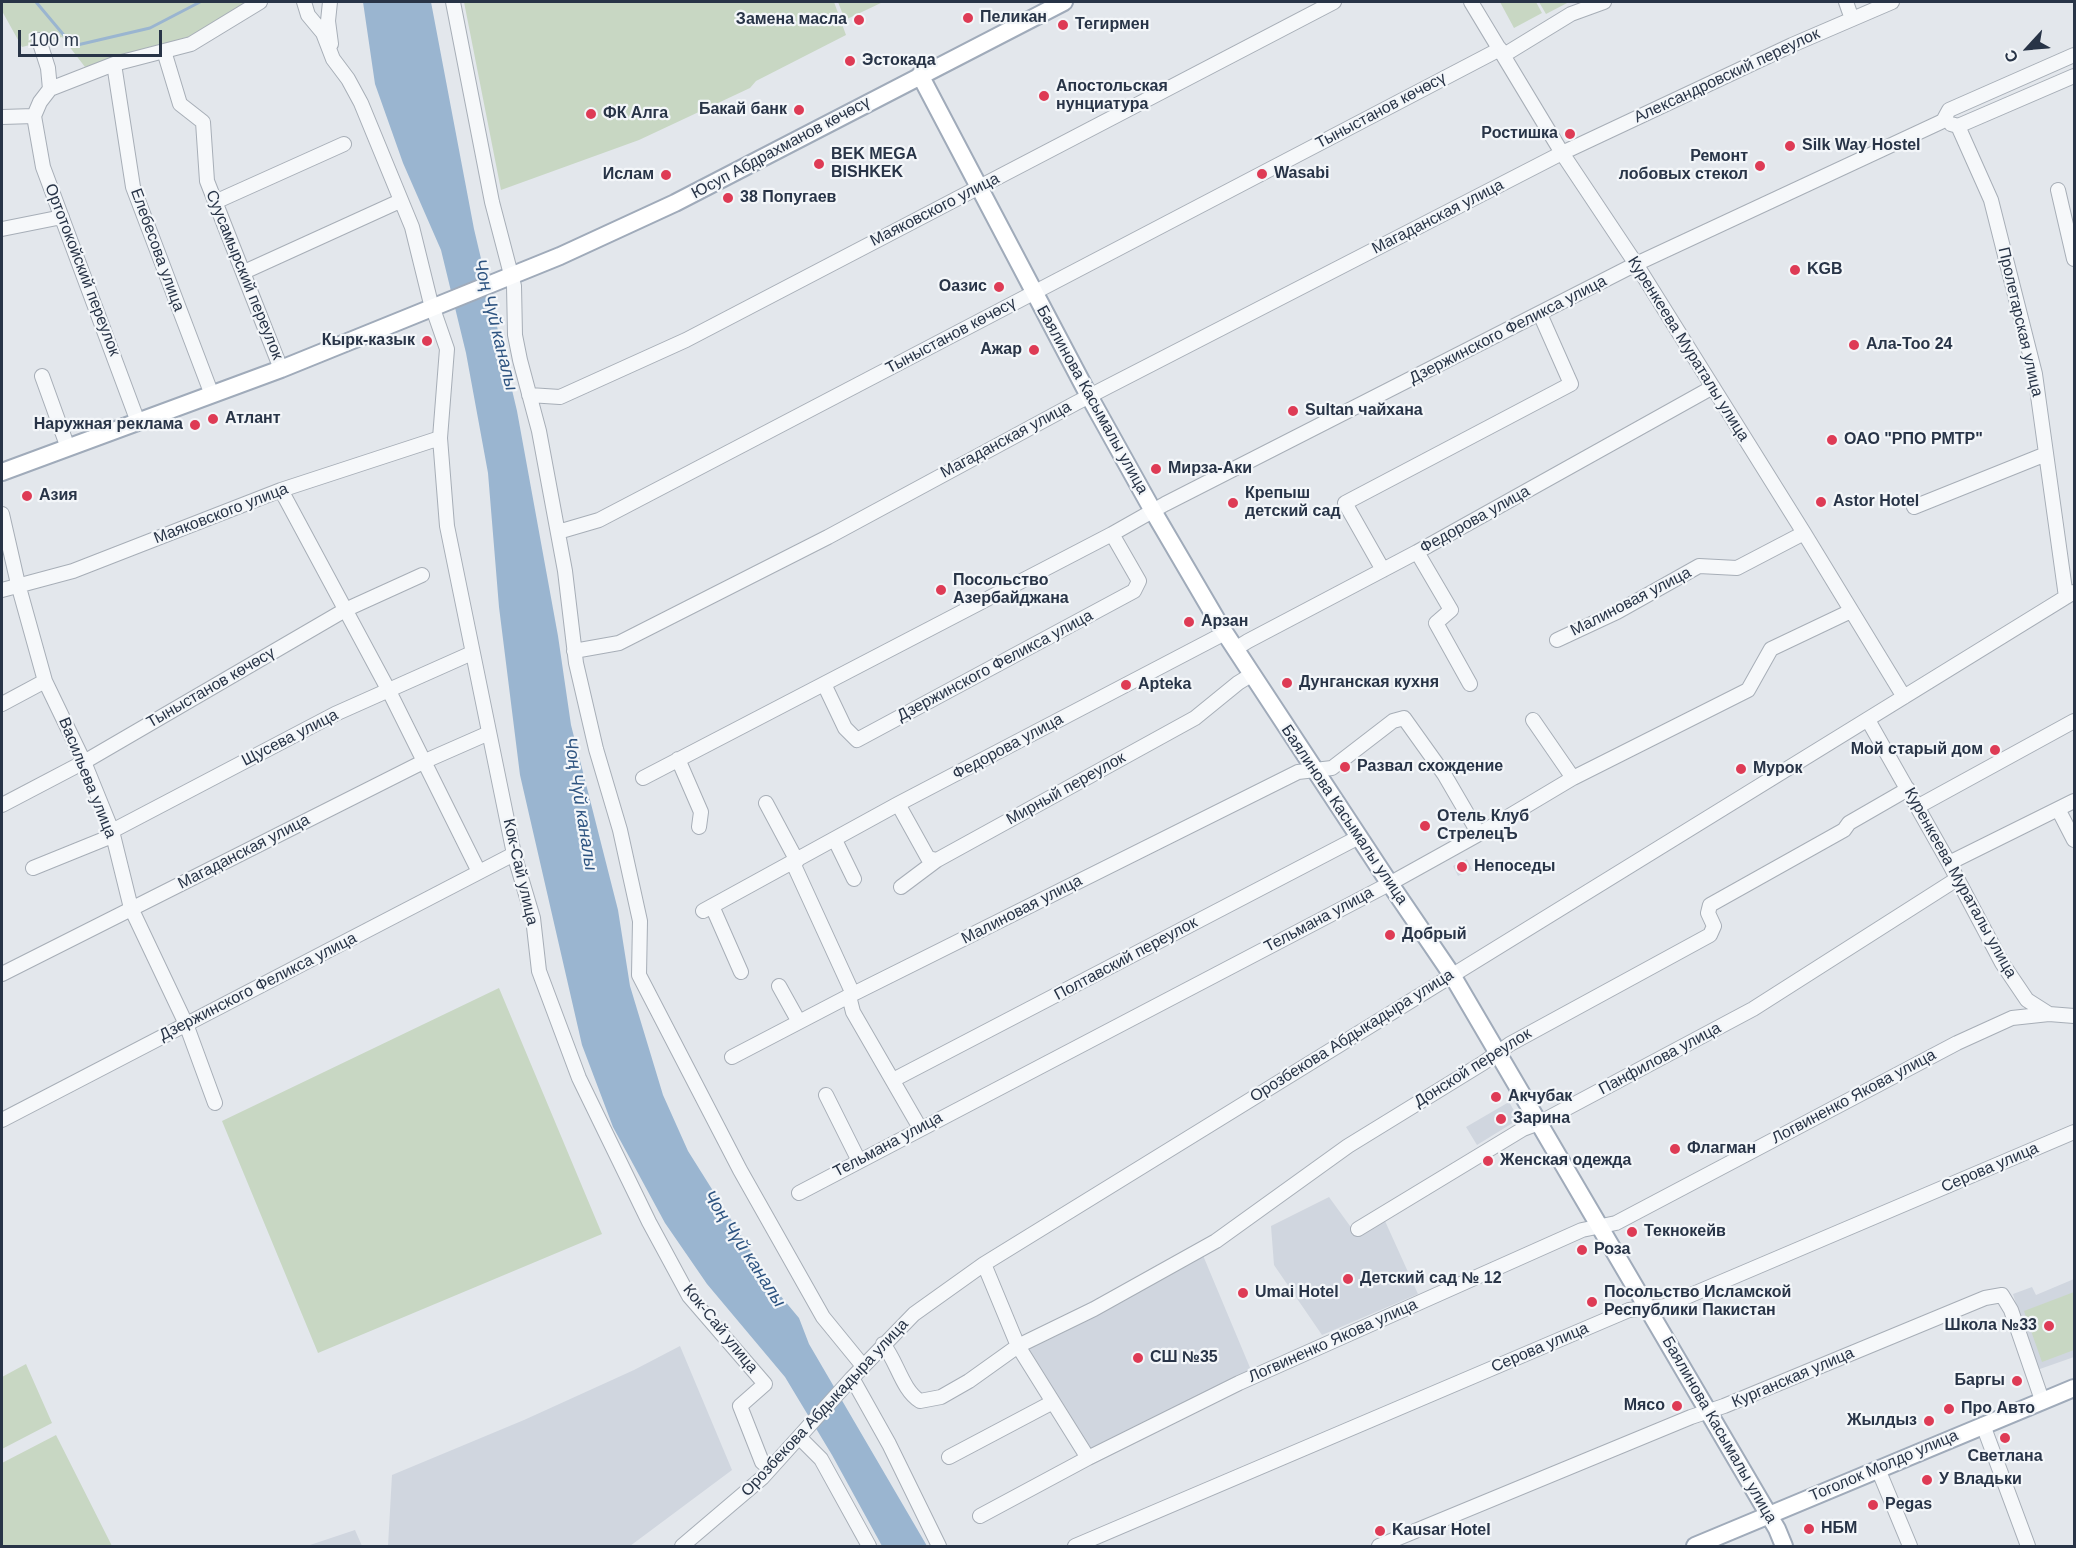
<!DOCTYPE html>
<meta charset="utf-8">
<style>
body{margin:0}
#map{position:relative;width:2076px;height:1548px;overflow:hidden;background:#e3e7ec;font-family:Arial,sans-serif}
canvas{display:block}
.frame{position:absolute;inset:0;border:3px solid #283447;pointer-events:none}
.north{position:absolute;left:1998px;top:18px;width:60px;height:60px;-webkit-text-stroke:4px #f3f6f9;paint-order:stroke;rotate:244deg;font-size:16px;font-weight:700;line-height:24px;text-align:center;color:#283447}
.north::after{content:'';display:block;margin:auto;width:21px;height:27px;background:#283447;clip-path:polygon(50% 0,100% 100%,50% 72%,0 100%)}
.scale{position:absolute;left:18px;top:30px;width:144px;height:27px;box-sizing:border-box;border:3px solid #283447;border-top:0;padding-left:8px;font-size:18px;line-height:21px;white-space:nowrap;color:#283447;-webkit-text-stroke:4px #f3f6f9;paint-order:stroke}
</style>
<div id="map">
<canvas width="2076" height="1548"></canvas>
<div class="frame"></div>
<div class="north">С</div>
<div class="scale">100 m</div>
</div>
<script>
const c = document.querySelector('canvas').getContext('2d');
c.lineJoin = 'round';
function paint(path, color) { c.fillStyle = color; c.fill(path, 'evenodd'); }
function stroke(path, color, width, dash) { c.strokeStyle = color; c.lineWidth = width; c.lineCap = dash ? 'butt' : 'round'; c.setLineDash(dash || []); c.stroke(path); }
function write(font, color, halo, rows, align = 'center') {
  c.font = font + ' Arial,sans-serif'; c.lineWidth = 4.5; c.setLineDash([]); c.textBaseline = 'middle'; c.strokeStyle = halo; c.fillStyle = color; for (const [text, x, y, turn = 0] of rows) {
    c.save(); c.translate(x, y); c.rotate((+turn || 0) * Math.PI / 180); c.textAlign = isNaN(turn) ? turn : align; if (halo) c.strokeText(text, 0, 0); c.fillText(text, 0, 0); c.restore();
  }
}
paint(new Path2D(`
 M 1467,859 L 1472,869 L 1458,876 L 1453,866 Z
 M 1509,1102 L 1519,1119 L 1477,1145 L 1466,1127 Z
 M 1329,1197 L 1358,1237 L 1385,1221 L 1418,1294 L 1322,1335 L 1274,1265 L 1271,1226 Z
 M 1202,1253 L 1251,1370 L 1087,1452 L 1023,1345 Z
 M 2074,1279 L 2074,1357 L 2037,1370 L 2013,1294 L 2032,1287 L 2036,1295 Z
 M 680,1346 L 732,1470 L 630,1546 L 388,1546 L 392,1475 L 524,1420 L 634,1370 Z
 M 355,1530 L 362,1546 L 307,1546 Z`), '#d0d6df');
paint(new Path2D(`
 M 2,2 L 249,2 L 191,36 L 85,67 L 62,37 L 22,47 L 2,11 Z
 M 464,2 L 834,2 L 846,35 L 756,81 L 750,88 L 639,140 L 501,190 Z
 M 838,2 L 883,2 L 845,20 Z
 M 1500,2 L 1536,2 L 1542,13 L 1514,28 Z
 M 1539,2 L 1569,2 L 1546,14 Z
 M 499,988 L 602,1234 L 318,1353 L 222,1121 Z
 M 2074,1292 L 2074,1350 L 2042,1362 L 2024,1311 Z
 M 26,1364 L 52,1423 L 2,1449 L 2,1377 Z
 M 56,1435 L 112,1546 L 2,1546 L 2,1463 Z`), '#c8d7c3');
paint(new Path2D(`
 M 363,2 L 431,2 L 474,229 L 517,411 L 558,636 L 571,725 L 618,910 L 630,986 L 663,1095 L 688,1151 L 774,1288 L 799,1318 L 809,1344 L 927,1546 L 882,1546 L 832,1455 L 785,1377 L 707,1284 L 665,1223 L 613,1127 L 582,1045 L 520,775 L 499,607 L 488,473 L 466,353 L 441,250 L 403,163 L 375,84 Z`), '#9ab5d0');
stroke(new Path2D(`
 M 36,2 L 73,46 L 150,28 L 200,2`), '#9ab5d0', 3);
const minor = new Path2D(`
 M 304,2 L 308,15 L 323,33 L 333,59 L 348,79 L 361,103 L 412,227 L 430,300 L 447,349 L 440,438 L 447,526 L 514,854 L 533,918 L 539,971 L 579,1078 L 649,1222 L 689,1296 L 765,1384 L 740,1406 L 762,1462 L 770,1469
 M 330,2 L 328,21 L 331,44
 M 453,2 L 492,202 L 514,286 L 515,335 L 520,360 L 539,431 L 565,571 L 576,663 L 596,749 L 620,830 L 640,921 L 639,975 L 740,1170 L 823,1317 L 863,1366
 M 1471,2 L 1562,153 L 1636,264 L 1804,533 L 1904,697
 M 1846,2 L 1852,19
 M 39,40 L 48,68 L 50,89
 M 164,51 L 180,104 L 203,122 L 207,181 L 281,369
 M 1504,55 L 1571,14 L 1604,2
 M 114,64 L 133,187 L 212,395
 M 2,117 L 34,116
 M 1951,124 L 1958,126 L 2074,76
 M 1958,126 L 1991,200 L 2035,374 L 2066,597
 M 2058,190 L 2074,259
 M 215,202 L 344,144
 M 2,229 L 62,217
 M 244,272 L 400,201
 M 42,376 L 68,448
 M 529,395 L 560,397 L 686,340 L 1334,2
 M 138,422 L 43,167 L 34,116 L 40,102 L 50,89 L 114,64 L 191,44 L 260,2
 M 281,490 L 389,691 L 479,872
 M 1914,507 L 2046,454
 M 2,514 L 18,584 L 45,681 L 84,762 L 112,831 L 131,908 L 186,1024 L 215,1103
 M 558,532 L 599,520 L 1500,49
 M 1417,552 L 1451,610 L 1436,623 L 1470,684
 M 1383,570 L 1345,503 L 1571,384 L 1540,314
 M 2,590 L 73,571 L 281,490 L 440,438
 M 1557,640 L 1617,612 L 1699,566 L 1737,568 L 1804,533
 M 1235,649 L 1248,641 L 1417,552 L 1713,387
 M 574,651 L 619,643 L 828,537 L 1076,403 L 1562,153 L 1792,45 L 1892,2
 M 824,684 L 845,728 L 857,740 L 1134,591 L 1139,581 L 1112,534
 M 2,704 L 45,681
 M 1533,720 L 1573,778
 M 1868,720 L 1949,863 L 2002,963 L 2027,1000 L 2049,1014 L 2074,1016
 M 678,759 L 701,812 L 699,827
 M 643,778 L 1112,534 L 1165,504 L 1636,264 L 1943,121 L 1949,110 L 2074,55
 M 766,803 L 797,861
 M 898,804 L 928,858 L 937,860 L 1195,718 L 1238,683 L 1251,675
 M 2,805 L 84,762 L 345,610 L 422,575
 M 1917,807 L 2074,721
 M 2058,809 L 2074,840
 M 112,831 L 335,714 L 472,653
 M 835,840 L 854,879
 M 793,863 L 853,994
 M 1949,863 L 2074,801
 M 33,868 L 112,836
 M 901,887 L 937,860
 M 712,906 L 741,972
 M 703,911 L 898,804 L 1225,633
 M 2,974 L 423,762 L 489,733
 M 779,986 L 799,1022
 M 849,996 L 853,1012 L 920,1128
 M 732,1057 L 849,996 L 1298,772 L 1332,768 L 1393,721 L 1404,718 L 1444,774 L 1479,834
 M 893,1080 L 1359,837
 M 826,1095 L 859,1161
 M 2,1120 L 514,854
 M 799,1193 L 1389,884 L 1479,834 L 1573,778 L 1748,690 L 1771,649 L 1851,611
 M 1358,1229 L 1523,1129 L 1539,1123 L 1753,1009 L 1957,879
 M 984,1264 L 1018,1346 L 1088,1458
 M 883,1344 C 897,1361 902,1390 920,1401 L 941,1397 L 969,1381 L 1018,1346 L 1094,1309 L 1216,1241 L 1348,1146 L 1483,1063 L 1510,1044 L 1710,935 L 1714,926 L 1708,913 L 1710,905 L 1844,830 L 1849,823 L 1908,789
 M 852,1378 L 889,1444 L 939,1546
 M 1983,1425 L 2028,1546
 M 800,1438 L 821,1459 L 869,1546
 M 949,1457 L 1053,1402
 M 1878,1469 L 1910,1546
 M 980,1516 L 1088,1458 L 1239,1383 L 1582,1230 L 1616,1223 L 1957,1043 L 2012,1018 L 2049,1014
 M 682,1546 L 762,1478 L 852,1378 L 914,1314 L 984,1264 L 2074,592
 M 1075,1546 L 1629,1310 L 1665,1306 L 2074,1132
 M 1379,1546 L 1691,1417 L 1724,1406 L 1985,1298 L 2002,1295 L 2011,1310 L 2042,1400`);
const major = new Path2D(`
 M 920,75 L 1089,396 L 1153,511 L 1221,627 L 1386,878 L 1452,975 L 1777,1529 L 1784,1546
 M 2,472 L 281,369 L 560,256 L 675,203 L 1064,2
 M 1695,1546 L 2074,1388`);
stroke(minor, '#a7aeb7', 16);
stroke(major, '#a0abba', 20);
stroke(minor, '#f6f8fa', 14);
stroke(major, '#fff', 16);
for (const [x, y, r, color] of [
 [968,18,6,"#de3b55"],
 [859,20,6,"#de3b55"],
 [1063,25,6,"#de3b55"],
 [850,61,6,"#de3b55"],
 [1044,96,6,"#de3b55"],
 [799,110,6,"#de3b55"],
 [591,114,6,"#de3b55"],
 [1570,134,6,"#de3b55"],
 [1790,146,6,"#de3b55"],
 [819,164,6,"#de3b55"],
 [1760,166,6,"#de3b55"],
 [1262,174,6,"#de3b55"],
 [666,175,6,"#de3b55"],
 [728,198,6,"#de3b55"],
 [1795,270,6,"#de3b55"],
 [999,287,6,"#de3b55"],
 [427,341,6,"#de3b55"],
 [1854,345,6,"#de3b55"],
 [1034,350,6,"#de3b55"],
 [1293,411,6,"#de3b55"],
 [213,419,6,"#de3b55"],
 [195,425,6,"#de3b55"],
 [1832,440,6,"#de3b55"],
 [1156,469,6,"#de3b55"],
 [27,496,6,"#de3b55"],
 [1821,502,6,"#de3b55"],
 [1233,503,6,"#de3b55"],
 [941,590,6,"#de3b55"],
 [1189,622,6,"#de3b55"],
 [1287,683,6,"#de3b55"],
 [1126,685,6,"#de3b55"],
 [1995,750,6,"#de3b55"],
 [1345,767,6,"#de3b55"],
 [1741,769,6,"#de3b55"],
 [1425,826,6,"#de3b55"],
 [1462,867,6,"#de3b55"],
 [1390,935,6,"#de3b55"],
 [1496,1097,6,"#de3b55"],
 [1501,1119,6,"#de3b55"],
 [1675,1149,6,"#de3b55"],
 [1488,1161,6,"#de3b55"],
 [1632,1232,6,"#de3b55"],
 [1582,1250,6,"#de3b55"],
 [1348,1279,6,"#de3b55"],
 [1243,1293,6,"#de3b55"],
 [1592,1302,6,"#de3b55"],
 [2049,1326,6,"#de3b55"],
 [1138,1358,6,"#de3b55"],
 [2017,1381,6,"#de3b55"],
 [1677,1406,6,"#de3b55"],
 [1949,1409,6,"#de3b55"],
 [1929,1421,6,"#de3b55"],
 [2005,1438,6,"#de3b55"],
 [1927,1480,6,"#de3b55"],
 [1873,1505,6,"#de3b55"],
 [1809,1529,6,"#de3b55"],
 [1380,1531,6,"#de3b55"]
]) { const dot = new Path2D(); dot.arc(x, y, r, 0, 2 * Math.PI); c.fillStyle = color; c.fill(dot); stroke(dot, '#f3f6f9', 2); }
write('bold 16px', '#283447', '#f3f6f9', [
 ["Пеликан",980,18],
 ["Замена масла",847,20,"right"],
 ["Тегирмен",1075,25],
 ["Эстокада",862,61],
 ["Апостольская",1056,87],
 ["нунциатура",1056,105],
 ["Бакай банк",787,110,"right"],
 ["ФК Алга",603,114],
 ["Ростишка",1558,134,"right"],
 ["Silk Way Hostel",1802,146],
 ["BEK MEGA",831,155],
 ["BISHKEK",831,173],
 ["Ремонт",1748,157,"right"],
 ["лобовых стекол",1748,175,"right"],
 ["Wasabi",1274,174],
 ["Ислам",654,175,"right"],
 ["38 Попугаев",740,198],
 ["KGB",1807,270],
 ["Оазис",987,287,"right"],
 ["Кырк-казык",415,341,"right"],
 ["Ала-Тоо 24",1866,345],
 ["Ажар",1022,350,"right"],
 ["Sultan чайхана",1305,411],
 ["Атлант",225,419],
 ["Наружная реклама",183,425,"right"],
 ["ОАО \"РПО РМТР\"",1844,440],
 ["Мирза-Аки",1168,469],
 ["Крепыш",1245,494],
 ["детский сад",1245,512],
 ["Азия",39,496],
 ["Astor Hotel",1833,502],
 ["Посольство",953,581],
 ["Азербайджана",953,599],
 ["Арзан",1201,622],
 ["Дунганская кухня",1299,683],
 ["Apteka",1138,685],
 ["Мой старый дом",1983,750,"right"],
 ["Развал схождение",1357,767],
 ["Мурок",1753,769],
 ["Отель Клуб",1437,817],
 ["СтрелецЪ",1437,835],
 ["Непоседы",1474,867],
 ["Добрый",1402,935],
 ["Акчубак",1508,1097],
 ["Зарина",1513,1119],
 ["Флагман",1687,1149],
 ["Женская одежда",1500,1161],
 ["Текнокейв",1644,1232],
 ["Роза",1594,1250],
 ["Детский сад № 12",1360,1279],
 ["Umai Hotel",1255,1293],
 ["Посольство Исламской",1604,1293],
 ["Республики Пакистан",1604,1311],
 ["Школа №33",2037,1326,"right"],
 ["СШ №35",1150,1358],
 ["Баргы",2005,1381,"right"],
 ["Мясо",1665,1406,"right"],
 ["Про Авто",1961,1409],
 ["Жылдыз",1917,1421,"right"],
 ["Светлана",2005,1457,"center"],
 ["У Владьки",1939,1480],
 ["Pegas",1885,1505],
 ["НБМ",1821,1529],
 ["Kausar Hotel",1392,1531]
], 'left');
write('16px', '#283447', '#f3f6f9', [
 ["Александровский переулок",1727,76,-25],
 ["Тыныстанов көчөсү",1381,111,-28],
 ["Юсуп Абдрахманов көчөсү",781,148,-28],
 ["Маяковского улица",935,210,-27],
 ["Магаданская улица",1438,217,-27],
 ["Елебесова улица",157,250,70],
 ["Ортотокойский переулок",82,270,69],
 ["Суусамырский переулок",244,275,68],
 ["Пролетарская улица",2020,322,77],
 ["Дзержинского Феликса улица",1508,330,-27],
 ["Тыныстанов көчөсү",951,336,-28],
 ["Куренкеева Мураталы улица",1688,349,58],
 ["Баялинова Касымалы улица",1092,400,61],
 ["Магаданская улица",1006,440,-28],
 ["Маяковского улица",221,514,-21],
 ["Федорова улица",1475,520,-29],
 ["Малиновая улица",1631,602,-27],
 ["Дзержинского Феликса улица",995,666,-28],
 ["Тыныстанов көчөсү",211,688,-30],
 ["Щусева улица",290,738,-27],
 ["Федорова улица",1008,747,-28],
 ["Васильева улица",87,778,68],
 ["Мирный переулок",1066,789,-29],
 ["Баялинова Касымалы улица",1344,815,56],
 ["Магаданская улица",244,852,-27],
 ["Кок-Сай улица",520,872,77],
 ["Куренкеева Мураталы улица",1960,883,61],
 ["Малиновая улица",1022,910,-27],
 ["Тельмана улица",1319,920,-28],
 ["Полтавский переулок",1126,959,-28],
 ["Дзержинского Феликса улица",258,987,-27],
 ["Орозбекова Абдыкадыра улица",1352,1036,-32],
 ["Панфилова улица",1660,1059,-28],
 ["Донской переулок",1473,1068,-32],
 ["Логвиненко Якова улица",1854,1097,-28],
 ["Тельмана улица",888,1145,-28],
 ["Серова улица",1990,1168,-23],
 ["Кок-Сай улица",720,1329,51],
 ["Логвиненко Якова улица",1333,1341,-24],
 ["Серова улица",1540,1348,-23],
 ["Курганская улица",1793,1378,-23],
 ["Орозбекова Абдыкадыра улица",825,1408,-47],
 ["Баялинова Касымалы улица",1719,1430,60],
 ["Тоголок Молдо улица",1884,1466,-23]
]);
write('italic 18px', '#2d5380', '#f3f6f9', [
 ["Чоң Чүй каналы",495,325,76],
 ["Чоң Чүй каналы",580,804,81],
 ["Чоң Чүй каналы",744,1249,57]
]);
</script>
